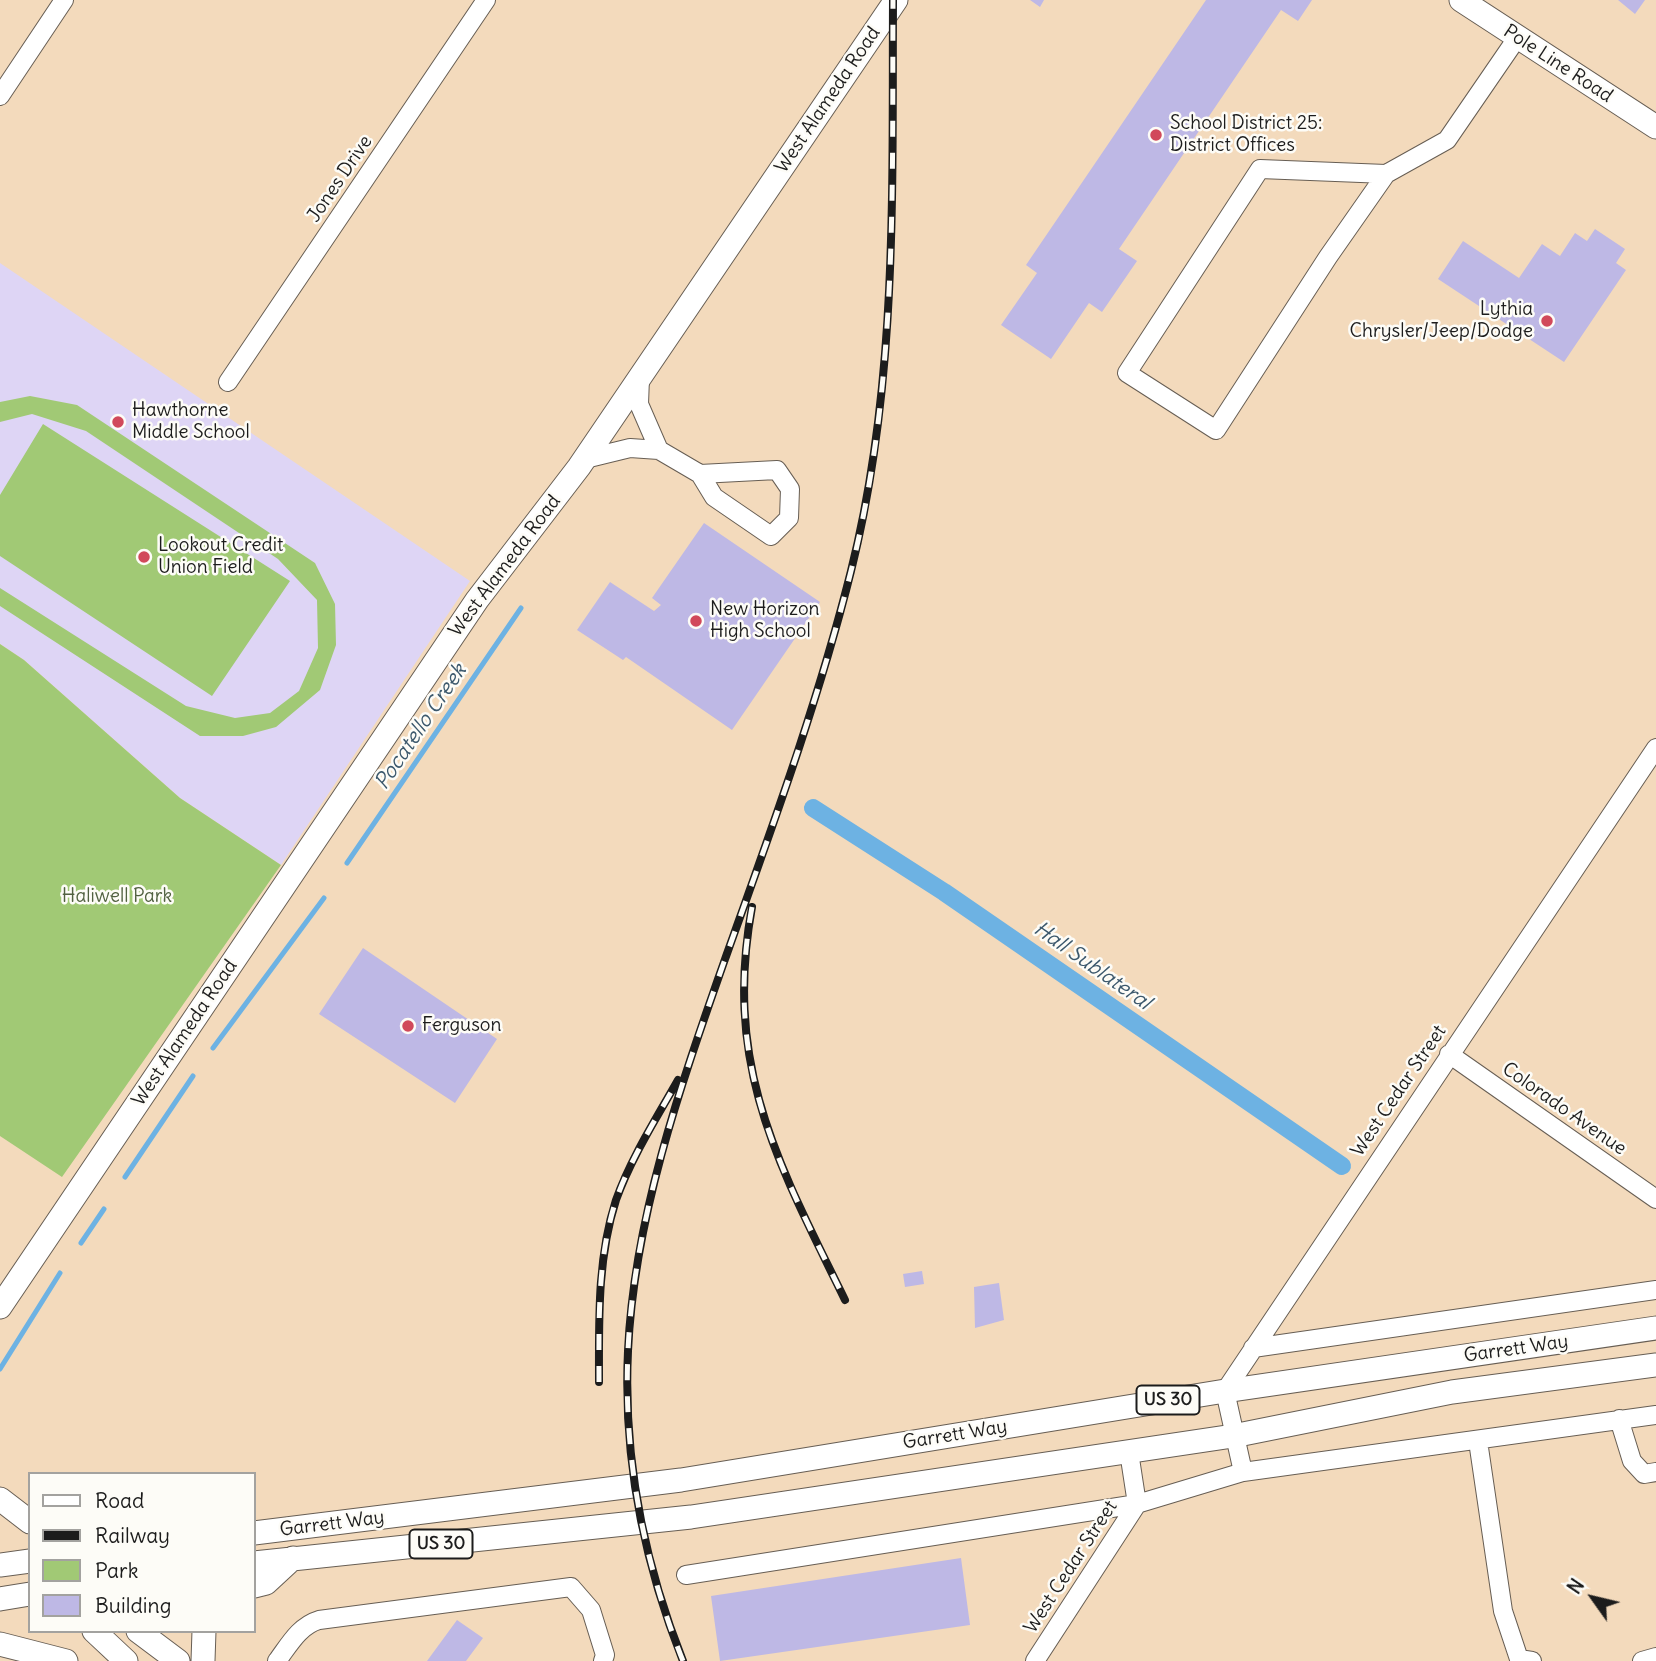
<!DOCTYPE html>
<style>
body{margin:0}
#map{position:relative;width:1656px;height:1661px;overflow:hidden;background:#f3dabc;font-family:Delius,sans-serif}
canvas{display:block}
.legend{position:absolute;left:28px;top:1472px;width:228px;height:161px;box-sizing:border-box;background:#fdfcf7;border:2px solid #a3a29f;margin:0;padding:9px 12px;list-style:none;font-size:21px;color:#1c1c1c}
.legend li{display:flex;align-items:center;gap:14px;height:35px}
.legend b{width:35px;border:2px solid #a3a29f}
.north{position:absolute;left:1558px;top:1563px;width:70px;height:70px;-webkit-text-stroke:5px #fdfcf7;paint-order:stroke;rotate:304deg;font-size:19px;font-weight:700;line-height:28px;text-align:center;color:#1c1c1c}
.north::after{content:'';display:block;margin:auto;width:24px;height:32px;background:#1c1c1c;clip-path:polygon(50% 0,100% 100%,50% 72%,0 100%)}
</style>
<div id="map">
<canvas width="1656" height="1661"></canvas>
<ul class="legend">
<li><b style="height:9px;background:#fff"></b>Road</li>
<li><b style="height:9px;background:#1c1c1c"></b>Railway</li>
<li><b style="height:19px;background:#a1c975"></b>Park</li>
<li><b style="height:19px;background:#beb8e5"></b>Building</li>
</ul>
<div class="north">N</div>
</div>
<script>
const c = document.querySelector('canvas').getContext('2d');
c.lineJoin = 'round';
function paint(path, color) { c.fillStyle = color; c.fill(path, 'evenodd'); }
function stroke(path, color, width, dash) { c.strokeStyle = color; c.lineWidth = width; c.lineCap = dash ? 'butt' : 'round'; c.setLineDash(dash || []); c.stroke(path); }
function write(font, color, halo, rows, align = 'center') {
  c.font = font + ' Delius,sans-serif'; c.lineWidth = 5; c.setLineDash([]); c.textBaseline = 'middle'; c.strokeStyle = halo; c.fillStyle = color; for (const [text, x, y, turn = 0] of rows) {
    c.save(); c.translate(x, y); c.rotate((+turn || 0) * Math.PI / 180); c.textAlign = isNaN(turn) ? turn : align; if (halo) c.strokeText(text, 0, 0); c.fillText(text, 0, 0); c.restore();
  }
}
paint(new Path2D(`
 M 0,263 L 470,581 L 281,865 L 180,798 L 24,660 L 0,644 Z`), '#ded5f5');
paint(new Path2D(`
 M 30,396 L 77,405 L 315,563 L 335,604 L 336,645 L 320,690 L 276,727 L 243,736 L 200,736 L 0,606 L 0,588 L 186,706 L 235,718 L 270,713 L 299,691 L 318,648 L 317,600 L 278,559 L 86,431 L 32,414 L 0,422 L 0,402 Z
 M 43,424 L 290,581 L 212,696 L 0,556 L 0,495 Z
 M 0,644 L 24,660 L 180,798 L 281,865 L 62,1177 L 0,1136 Z`), '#a1c975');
stroke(new Path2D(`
 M 347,863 L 521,608
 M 213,1048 L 324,898
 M 125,1177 L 193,1076
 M 81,1243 L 104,1209
 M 0,1369 L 60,1273`), '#6db2e3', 5);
stroke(new Path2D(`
 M 813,808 L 944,892 L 1342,1166`), '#6db2e3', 18);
paint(new Path2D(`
 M 1030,0 L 1044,0 L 1040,7 Z
 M 1206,0 L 1312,0 L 1298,21 L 1281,10 L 1119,249 L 1137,261 L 1102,312 L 1089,303 L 1051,359 L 1001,325 L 1037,273 L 1026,265 Z
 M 1618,0 L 1645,0 L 1635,14 Z
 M 1595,229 L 1625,249 L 1616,263 L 1626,270 L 1564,362 L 1438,279 L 1463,241 L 1519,278 L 1542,244 L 1560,256 L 1575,233 L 1587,241 Z
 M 704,523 L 820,602 L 732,730 L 626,657 L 623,660 L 577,630 L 610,582 L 654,611 L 661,605 L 652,598 Z
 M 363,948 L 497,1039 L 455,1103 L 319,1014 Z
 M 922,1271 L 924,1284 L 905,1287 L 903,1274 Z
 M 999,1283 L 1004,1320 L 975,1328 L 974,1287 Z
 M 961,1558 L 970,1625 L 720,1661 L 711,1596 Z
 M 457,1620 L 483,1638 L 466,1661 L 427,1661 Z`), '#beb8e5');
const minor = new Path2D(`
 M 0,96 L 64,0
 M 1386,174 L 1260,169 L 1127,373 L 1216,430 L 1328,257 L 1386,174 L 1447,140 L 1517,38
 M 640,378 L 639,404 L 659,450
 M 228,382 L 486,0
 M 585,459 L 630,448 L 659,450 L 700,474 L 714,497 L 771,536 L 789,518 L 790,489 L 777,470 L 700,474
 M 1449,1054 L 1656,1199
 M 1253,1348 L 1656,1290
 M 1619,1419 L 1632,1461 L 1644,1474 L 1656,1472
 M 1478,1441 L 1503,1611 L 1519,1659 L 1532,1661
 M 1243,1472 L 1225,1391 L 1656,748
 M 686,1575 L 1137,1504 L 1243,1472 L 1656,1415
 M 277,1661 C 289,1645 299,1626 319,1620 L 571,1587 L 591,1610 L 605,1655 L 603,1661
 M 1035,1661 L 1137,1504 L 1129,1452
 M 1642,1661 L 1656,1657`);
const major = new Path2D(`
 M 1461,0 L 1656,127
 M 0,1307 L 477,600 L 579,467 L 896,0
 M 0,1499 L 30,1522
 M 254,1533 L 681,1480 L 1225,1391 L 1656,1328
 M 254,1563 L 691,1517 L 1233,1436 L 1452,1392 L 1656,1365
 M 0,1565 L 30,1561
 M 254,1586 L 266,1583 L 293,1558
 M 0,1599 L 30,1594
 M 94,1631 L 126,1661
 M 138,1631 L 178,1661
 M 0,1644 L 66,1661
 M 203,1661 L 204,1631`);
stroke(minor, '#675e54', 20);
stroke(major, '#675e54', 25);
stroke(minor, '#fff', 18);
stroke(major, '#fff', 23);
const rail = new Path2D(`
 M 752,907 C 723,1066 778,1163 845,1300
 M 599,1382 C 599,1322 597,1259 616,1200 C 631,1158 656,1119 678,1080
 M 683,1661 C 644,1563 623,1457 628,1351 C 634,1218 680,1087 724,962 C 770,833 818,703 851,571 C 898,383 892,192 893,0`);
stroke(rail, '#1c1c1c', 8);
stroke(rail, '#fdfcf7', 5, [16]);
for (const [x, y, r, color] of [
 [1156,135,7,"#d1495b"],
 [1547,321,7,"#d1495b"],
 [118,422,7,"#d1495b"],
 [144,557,7,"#d1495b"],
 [696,621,7,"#d1495b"],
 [408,1026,7,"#d1495b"]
]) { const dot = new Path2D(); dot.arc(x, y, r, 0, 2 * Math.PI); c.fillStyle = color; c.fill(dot); stroke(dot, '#fdfcf7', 2.5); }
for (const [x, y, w] of [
 [1168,1400,63],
 [441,1544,63]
]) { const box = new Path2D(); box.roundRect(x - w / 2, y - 14.5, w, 29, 5); c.fillStyle = '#fdfcf7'; c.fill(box); stroke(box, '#1c1c1c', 2); }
write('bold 18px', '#1c1c1c', null, [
 ["US 30",1168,1400],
 ["US 30",441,1544]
]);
write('19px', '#1c1c1c', '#fdfcf7', [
 ["Pole Line Road",1558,64,33],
 ["West Alameda Road",828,100,-56],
 ["Jones Drive",340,179,-56],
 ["West Alameda Road",505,566,-53],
 ["West Alameda Road",185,1033,-56],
 ["West Cedar Street",1399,1091,-56],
 ["Colorado Avenue",1564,1109,35],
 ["Garrett Way",1516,1349,-8],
 ["Garrett Way",955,1435,-9],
 ["Garrett Way",332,1524,-7],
 ["West Cedar Street",1071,1567,-57]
]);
write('19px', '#1c1c1c', '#fdfcf7', [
 ["School District 25:",1170,124],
 ["District Offices",1170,146],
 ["Lythia",1533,310,"right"],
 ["Chrysler/Jeep/Dodge",1533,332,"right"],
 ["Hawthorne",132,411],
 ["Middle School",132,433],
 ["Lookout Credit",158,546],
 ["Union Field",158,568],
 ["New Horizon",710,610],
 ["High School",710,632],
 ["Ferguson",422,1026]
], 'left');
write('19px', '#516140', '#fdfcf7', [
 ["Haliwell Park",117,897]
]);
write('italic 21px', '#3c586c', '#fdfcf7', [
 ["Pocatello Creek",421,727,-56],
 ["Hall Sublateral",1092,966,35]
]);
</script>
